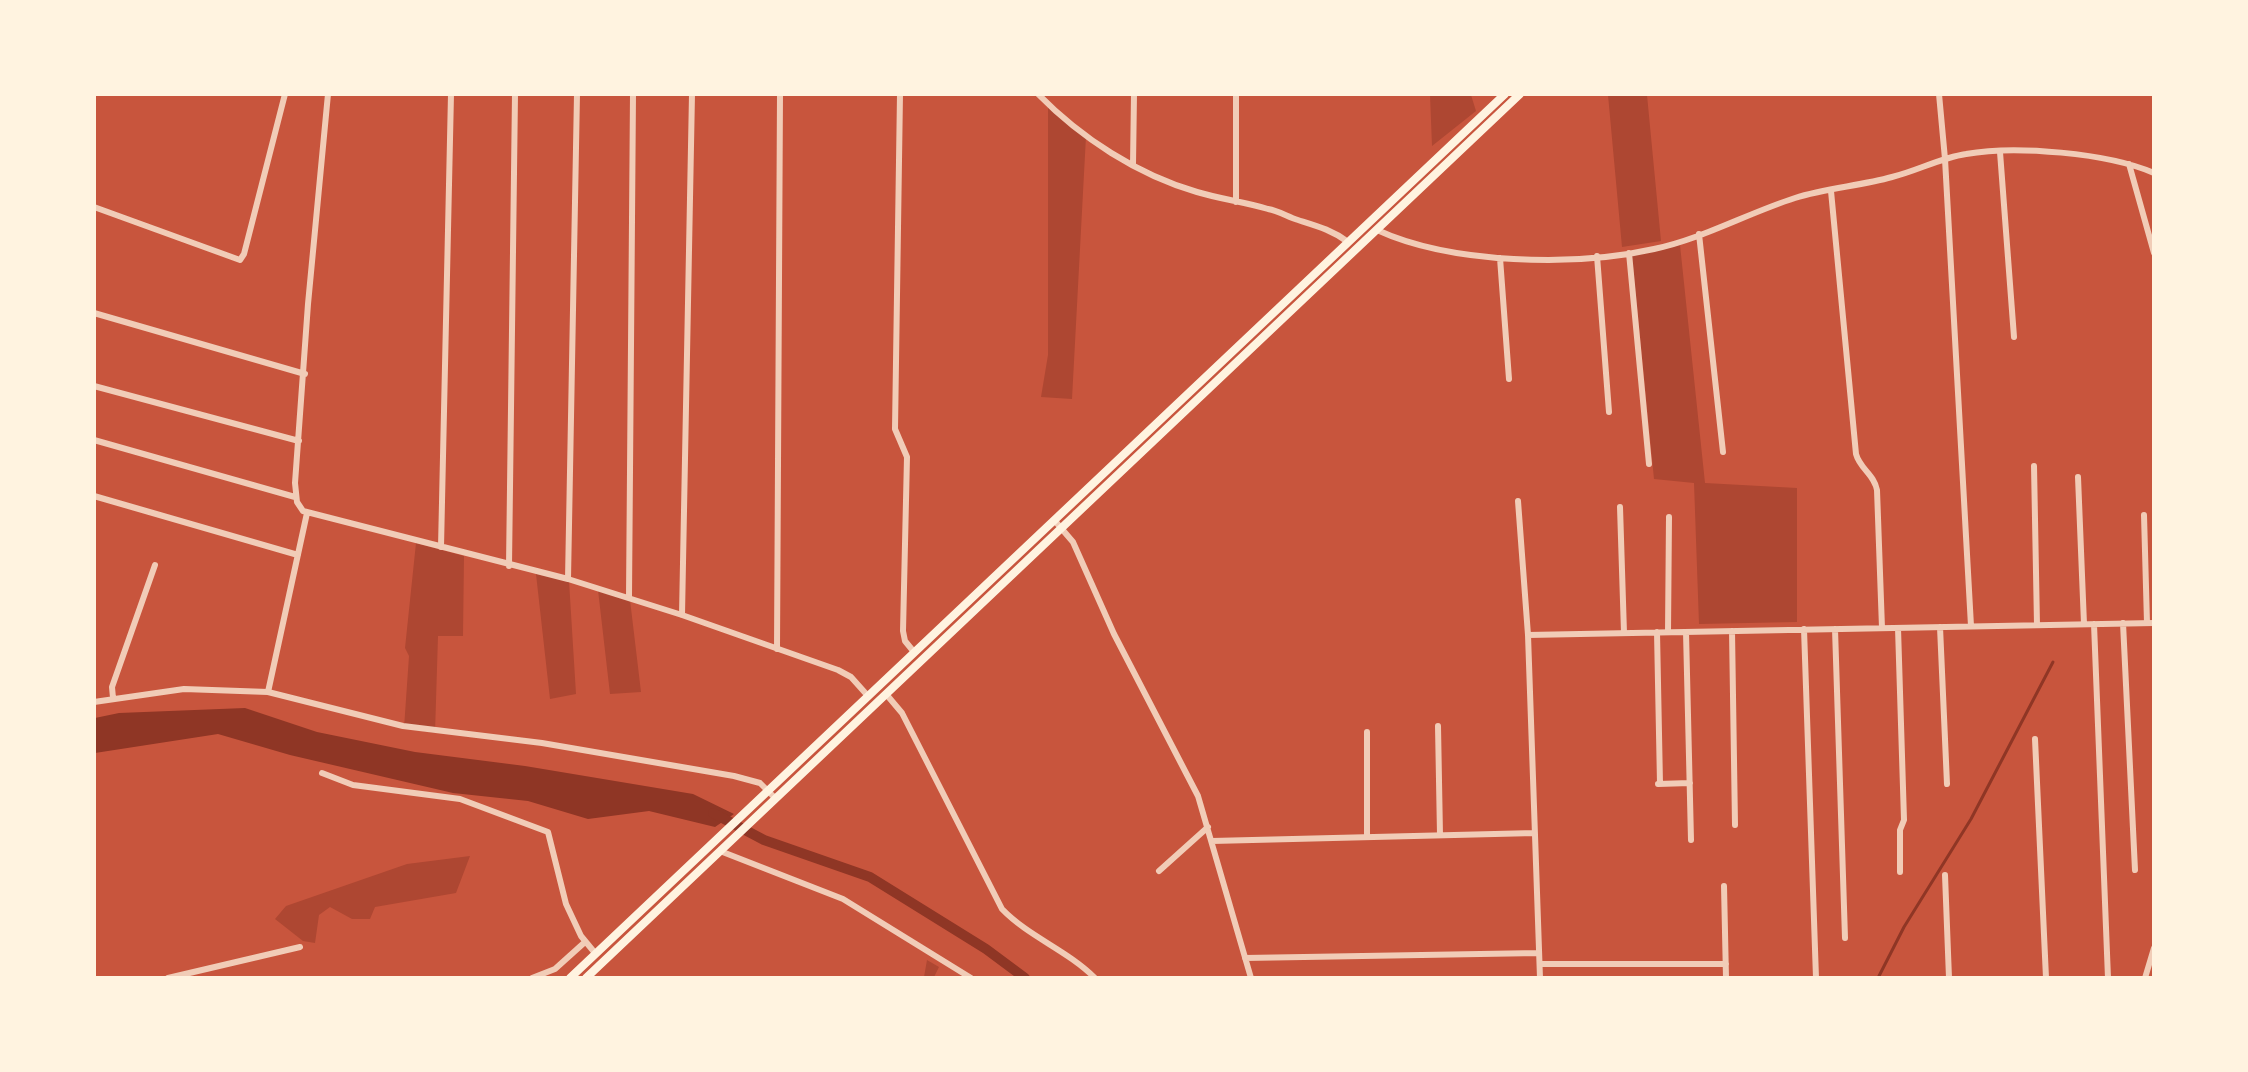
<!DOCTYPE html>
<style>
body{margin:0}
#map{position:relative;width:2248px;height:1072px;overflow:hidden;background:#c8553d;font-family:"Alegreya Sans",sans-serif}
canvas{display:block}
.frame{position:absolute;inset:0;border:96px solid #fff3e0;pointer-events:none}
</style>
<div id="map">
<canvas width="2248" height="1072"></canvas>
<div class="frame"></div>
</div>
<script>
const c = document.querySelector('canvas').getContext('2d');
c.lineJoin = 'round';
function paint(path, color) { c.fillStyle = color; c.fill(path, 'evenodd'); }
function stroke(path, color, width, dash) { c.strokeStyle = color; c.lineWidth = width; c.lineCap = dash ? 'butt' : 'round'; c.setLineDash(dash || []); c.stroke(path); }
paint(new Path2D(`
 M 1430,95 L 1471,95 L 1476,111 L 1432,146 Z
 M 1608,95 L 1647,95 L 1661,241 L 1622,247 Z
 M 1048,105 L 1086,136 L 1072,399 L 1041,397 L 1048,355 Z
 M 1680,245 L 1705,483 L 1797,488 L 1797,622 L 1699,624 L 1694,483 L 1654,479 L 1632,256 Z
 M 416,543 L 464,556 L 463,636 L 438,636 L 435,733 L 404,728 L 409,656 L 405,648 Z
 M 536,574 L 569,581 L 576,694 L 550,699 Z
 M 598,590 L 630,600 L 641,692 L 610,694 Z
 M 470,856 L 456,893 L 375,907 L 370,919 L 352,919 L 330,907 L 319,915 L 315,943 L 303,941 L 275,919 L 286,906 L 407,864 Z
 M 927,960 L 939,967 L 934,977 L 924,977 Z`), '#ae4732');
paint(new Path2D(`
 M 245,708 L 317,732 L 415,752 L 525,766 L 693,794 L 734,814 L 715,827 L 649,811 L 588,819 L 528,801 L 453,793 L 290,755 L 218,734 L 95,753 L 95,718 L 119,713 Z`), '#8f3625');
stroke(new Path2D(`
 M 1878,978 L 1904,927 L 1971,819 L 2053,662`), '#8f3625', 3);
stroke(new Path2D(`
 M 713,813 L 764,840 L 870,877 L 986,949 L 1025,978`), '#8f3625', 10);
stroke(new Path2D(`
 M 328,94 L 308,304 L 295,483 L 297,502 L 303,511 L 568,579 L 682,615 L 838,670 L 851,677 L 868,696
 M 900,94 L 895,429 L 907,457 L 903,631 L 905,641 L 914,652
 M 1038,94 C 1081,138 1138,175 1197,192 C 1220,199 1245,202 1268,209 C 1279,211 1288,217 1298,220 C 1317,226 1332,230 1348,242
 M 1236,94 L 1236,202
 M 1939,94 L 1945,159 L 1971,626
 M 2000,152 L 2014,337
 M 2129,164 L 2154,253
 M 1133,165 L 1134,94
 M 1831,191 L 1856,454 C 1860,469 1874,474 1877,490 L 1882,628
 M 94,207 L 240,260 L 244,254 L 285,94
 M 1377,230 C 1451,264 1575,267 1654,249 C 1702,239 1748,213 1795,198 C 1826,188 1860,186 1892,177 C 1917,171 1940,158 1966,154 C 2015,145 2108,153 2154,173
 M 1699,234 L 1723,452
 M 1629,253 L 1649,464
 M 1597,256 L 1609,412
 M 1500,258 L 1509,379
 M 94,313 L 305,374
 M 94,386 L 299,441
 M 94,440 L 295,497
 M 2034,466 L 2037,625
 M 2078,477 L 2084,624
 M 94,496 L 298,555
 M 1518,501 L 1528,635 L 1540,978
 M 1620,507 L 1624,633
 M 2144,515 L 2147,623
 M 1055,521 L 1073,542 L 1114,634 L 1198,796 L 1251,978
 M 441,547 L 451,94
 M 509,566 L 515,94
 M 568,579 L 577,94
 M 629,597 L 633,94
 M 682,615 L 692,94
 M 2123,623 L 2135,870
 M 2094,624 L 2108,978
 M 1940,627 L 1947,784
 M 1898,628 L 1904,820 L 1900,830 L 1900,872
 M 1804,629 L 1816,978
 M 1835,629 L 1845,938
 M 1732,631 L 1735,825
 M 1657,632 L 1660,784
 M 1668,632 L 1669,517
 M 1686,632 L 1691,840
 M 1528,635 L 2154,623
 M 777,649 L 780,94
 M 268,692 L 307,513
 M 886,694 L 902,713 L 1002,909 C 1029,937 1067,950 1095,978
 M 113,698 L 112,687 L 155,565
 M 94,702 L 184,689 L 268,692 L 403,726 L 542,743 L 734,776 L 760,783 L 776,799
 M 1438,726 L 1440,835
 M 1367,732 L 1367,837
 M 2035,739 L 2046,978
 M 322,773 L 353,785 L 460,799 L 548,832 L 566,904 L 581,936 L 595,953
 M 1658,784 L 1690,783
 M 1212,841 L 1535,833
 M 720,851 L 843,899 L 971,978
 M 1159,871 L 1208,827
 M 1945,875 L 1949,978
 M 1724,886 L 1726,978
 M 1245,958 L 1539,953
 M 1540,964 L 1726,964
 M 168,978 L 300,947
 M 532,978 L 555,969 L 585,942
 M 2145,978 L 2154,948`), '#f1ccb7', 6);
stroke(new Path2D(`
 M 570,978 L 1505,94
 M 586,978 L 1520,94`), '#fff3e0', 8);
</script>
